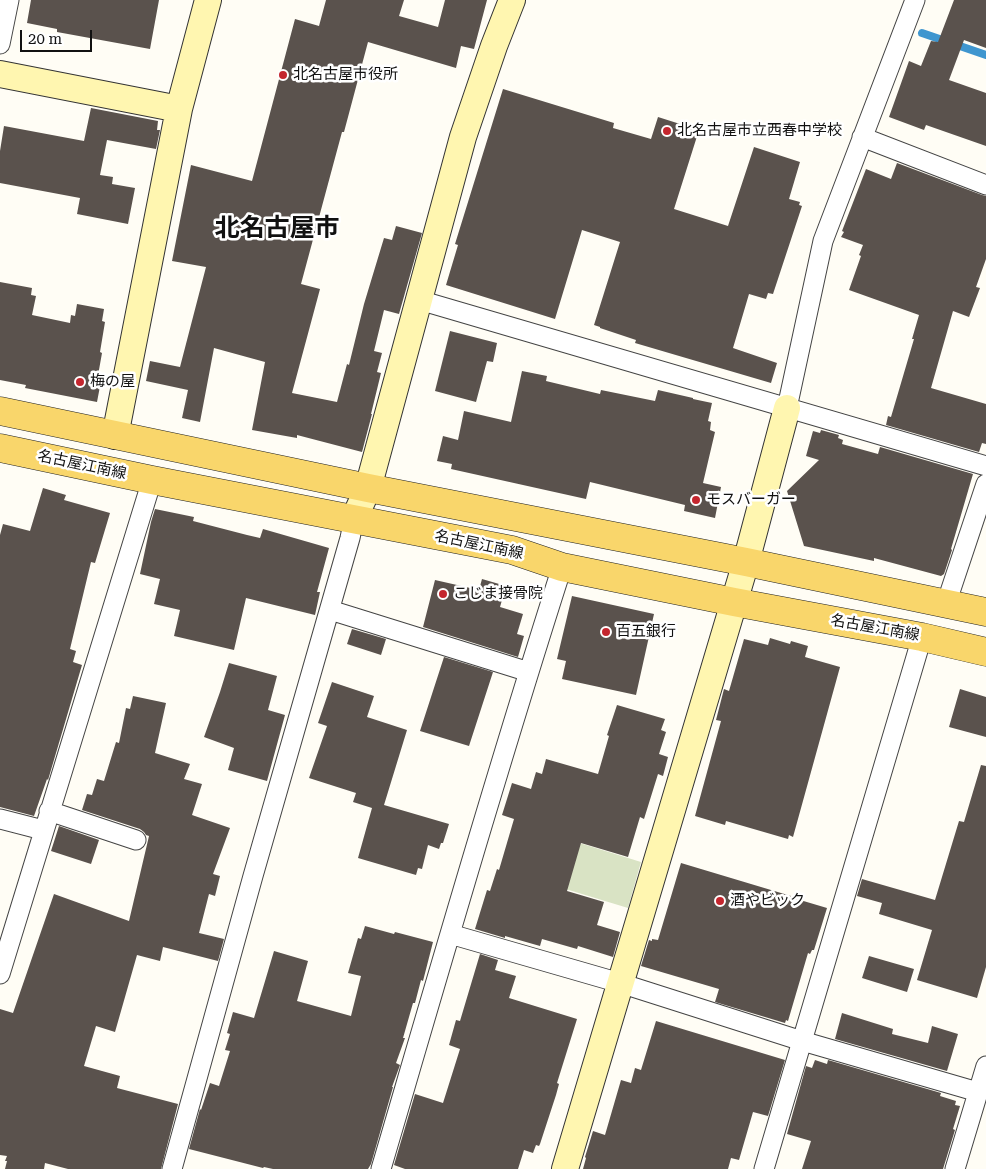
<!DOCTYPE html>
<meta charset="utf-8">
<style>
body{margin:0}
#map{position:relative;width:986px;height:1169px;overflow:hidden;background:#fffdf5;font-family:"Roboto Serif",serif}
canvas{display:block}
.scale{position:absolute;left:20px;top:30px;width:72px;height:22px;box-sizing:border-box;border:2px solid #111;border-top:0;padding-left:6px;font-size:15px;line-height:18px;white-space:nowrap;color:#111;-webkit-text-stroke:4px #fff;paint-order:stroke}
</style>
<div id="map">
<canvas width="986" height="1169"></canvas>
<div class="scale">20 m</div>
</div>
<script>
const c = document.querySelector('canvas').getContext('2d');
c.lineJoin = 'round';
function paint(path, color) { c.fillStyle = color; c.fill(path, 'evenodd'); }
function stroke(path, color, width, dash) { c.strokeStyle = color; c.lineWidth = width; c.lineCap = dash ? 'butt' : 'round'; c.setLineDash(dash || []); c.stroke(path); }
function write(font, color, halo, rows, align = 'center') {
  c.font = font + ' "Roboto Serif","Noto Sans JP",serif'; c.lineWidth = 5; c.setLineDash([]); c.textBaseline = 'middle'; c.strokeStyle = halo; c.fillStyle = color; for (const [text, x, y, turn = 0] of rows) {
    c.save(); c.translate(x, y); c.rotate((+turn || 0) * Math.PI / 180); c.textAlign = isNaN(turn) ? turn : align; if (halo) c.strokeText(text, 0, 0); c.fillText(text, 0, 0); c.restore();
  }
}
paint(new Path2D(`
 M 573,841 L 641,862 L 628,908 L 559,887 Z`), '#d9e3c4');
stroke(new Path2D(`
 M 922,33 L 986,55`), '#3f96cf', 8);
paint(new Path2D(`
 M 31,0 L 159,0 L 150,49 L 57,32 L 57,29 L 27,23 Z
 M 326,0 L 404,0 L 399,16 L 438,27 L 445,0 L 487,0 L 474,49 L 461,46 L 456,68 L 368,42 L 344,132 L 342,132 L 301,284 L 320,289 L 292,393 L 337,402 L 347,364 L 349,365 L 364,304 L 384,238 L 392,240 L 396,226 L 422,233 L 399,314 L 384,310 L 374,351 L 382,353 L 377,372 L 381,373 L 371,414 L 372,414 L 362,452 L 297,435 L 297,438 L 252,430 L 265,362 L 214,348 L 200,422 L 182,418 L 188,390 L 146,381 L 150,361 L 180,367 L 206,267 L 172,261 L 191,165 L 252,181 L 295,19 L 319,26 Z
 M 954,0 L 986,0 L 986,48 L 964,40 L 949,80 L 986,93 L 986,146 L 926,125 L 924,130 L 889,117 L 909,61 L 921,66 L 931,41 L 938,42 Z
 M 503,89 L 614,123 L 613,128 L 651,139 L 658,117 L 699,130 L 674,209 L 728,226 L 754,147 L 800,162 L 789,199 L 800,202 L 799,205 L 802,206 L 773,294 L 768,293 L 766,299 L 749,294 L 733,348 L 777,363 L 771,383 L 635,343 L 636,340 L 600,328 L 600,327 L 594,325 L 620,242 L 582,230 L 555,319 L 446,285 L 458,245 L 455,244 Z
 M 91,108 L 158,121 L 157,130 L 160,130 L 156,149 L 107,140 L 100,175 L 113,177 L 112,184 L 135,188 L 128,224 L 77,214 L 80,198 L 0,183 L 0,151 L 4,126 L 84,141 Z
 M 897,163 L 982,195 L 986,196 L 986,259 L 976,287 L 980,288 L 969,317 L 953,311 L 931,388 L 986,404 L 986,444 L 982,443 L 979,452 L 886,425 L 888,416 L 891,417 L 914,339 L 912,339 L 919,315 L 849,290 L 861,256 L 859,255 L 863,245 L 841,237 L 844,232 L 842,231 L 866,169 L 891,179 Z
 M 0,282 L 32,288 L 31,295 L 36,296 L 32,315 L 70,323 L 71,315 L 75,316 L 77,304 L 104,309 L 102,321 L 105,322 L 100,352 L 102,353 L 97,381 L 101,381 L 97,402 L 25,388 L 26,385 L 0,380 Z
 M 450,331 L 497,343 L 493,362 L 487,361 L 476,402 L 435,391 Z
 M 522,371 L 547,376 L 546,381 L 600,394 L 601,390 L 655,401 L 658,390 L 693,398 L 693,399 L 712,403 L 708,421 L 711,422 L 710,430 L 715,432 L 703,483 L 721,487 L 715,518 L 684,511 L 685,505 L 590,482 L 586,499 L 451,469 L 452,464 L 437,461 L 443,436 L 458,440 L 464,411 L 511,422 Z
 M 821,430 L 839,435 L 838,438 L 843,440 L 842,444 L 878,454 L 880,447 L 973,474 L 951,549 L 952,550 L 944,574 L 941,576 L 874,558 L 874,561 L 804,546 L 787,491 L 819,460 L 806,456 L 813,431 L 820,433 Z
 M 43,488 L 66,495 L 64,500 L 110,513 L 95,563 L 91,562 L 70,649 L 76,651 L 73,662 L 82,665 L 48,780 L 47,779 L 34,816 L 0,807 L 0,535 L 3,524 L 30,531 Z
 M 155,509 L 194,517 L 193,521 L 247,535 L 260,538 L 263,529 L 329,548 L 317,592 L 320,592 L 315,615 L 246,598 L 234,650 L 174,636 L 180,610 L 154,604 L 160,579 L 140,574 L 151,522 Z
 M 482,579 L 506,586 L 500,607 L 523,614 L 517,634 L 524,636 L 518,657 L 423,627 L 435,580 L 479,590 Z
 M 572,596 L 654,614 L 636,695 L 562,679 L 566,661 L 557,659 Z
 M 352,629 L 386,639 L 381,655 L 347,644 Z
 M 770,638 L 790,644 L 791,641 L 808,646 L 805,657 L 840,667 L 793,837 L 789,835 L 788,839 L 726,821 L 725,825 L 695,816 L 721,721 L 716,720 L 724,689 L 729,691 L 744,639 L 768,645 Z
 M 444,657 L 493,672 L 469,746 L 420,731 Z
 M 229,663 L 277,676 L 268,710 L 285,715 L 267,781 L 228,770 L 234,748 L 204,737 L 220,692 Z
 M 332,682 L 374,696 L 367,717 L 407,730 L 384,805 L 449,824 L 443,843 L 441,843 L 439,849 L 428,845 L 422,869 L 418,868 L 416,875 L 358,858 L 372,808 L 353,802 L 356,793 L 309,778 L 327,726 L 318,723 Z
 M 960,689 L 986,697 L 986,737 L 949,727 Z
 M 133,696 L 166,703 L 155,753 L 190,764 L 184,779 L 202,784 L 192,815 L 230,828 L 213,874 L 220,876 L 215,896 L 209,894 L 199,933 L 224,939 L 218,961 L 163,947 L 160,961 L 137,955 L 115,1032 L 96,1026 L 84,1066 L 120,1076 L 117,1088 L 178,1104 L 161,1169 L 68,1169 L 45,1163 L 44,1169 L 5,1169 L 7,1161 L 5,1161 L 7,1156 L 0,1155 L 0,1009 L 13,1013 L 54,894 L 129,921 L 149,836 L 146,835 L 144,832 L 140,829 L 82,810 L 87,794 L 92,795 L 97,779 L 104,781 L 116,742 L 119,743 L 126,708 L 130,709 Z
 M 617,705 L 665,719 L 661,730 L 666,732 L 659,754 L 668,757 L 663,776 L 658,774 L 644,819 L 640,817 L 628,857 L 581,843 L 567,891 L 604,902 L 597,925 L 620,932 L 613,957 L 578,946 L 577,949 L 542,939 L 540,946 L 505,936 L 505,938 L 475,929 L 487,890 L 490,891 L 497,869 L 499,870 L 514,819 L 502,815 L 512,783 L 531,789 L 536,772 L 542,774 L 546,759 L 598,774 L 609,736 L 607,735 Z
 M 981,765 L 986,766 L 986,967 L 977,998 L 917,980 L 932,930 L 879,914 L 882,903 L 857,896 L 862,879 L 935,900 L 959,821 L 964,822 Z
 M 59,826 L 99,840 L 91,864 L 51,851 Z
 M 681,863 L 791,896 L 790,897 L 827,908 L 814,950 L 812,950 L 810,954 L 808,953 L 788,1021 L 786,1020 L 785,1023 L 715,1002 L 719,989 L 641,966 L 649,940 L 652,941 L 652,939 L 658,940 Z
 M 365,926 L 394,934 L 395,932 L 433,942 L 423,981 L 421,980 L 415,1003 L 413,1003 L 403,1038 L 405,1038 L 396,1063 L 400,1065 L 392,1087 L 393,1087 L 371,1164 L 368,1169 L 273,1169 L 264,1167 L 263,1168 L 189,1149 L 200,1109 L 201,1110 L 210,1083 L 219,1086 L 230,1051 L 225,1050 L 230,1034 L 227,1033 L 233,1012 L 254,1018 L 274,951 L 308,961 L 297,1001 L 351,1016 L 361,976 L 348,973 L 358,938 L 361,939 Z
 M 480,954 L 498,960 L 495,970 L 516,976 L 509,998 L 577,1019 L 557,1083 L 559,1084 L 556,1095 L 540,1144 L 539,1146 L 536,1145 L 533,1153 L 524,1150 L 518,1169 L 405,1169 L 394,1165 L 415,1094 L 443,1103 L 460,1049 L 449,1045 L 456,1020 L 460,1021 Z
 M 869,956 L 914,969 L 907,992 L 862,978 Z
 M 842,1013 L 893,1029 L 892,1034 L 928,1043 L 932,1026 L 958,1034 L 947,1071 L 835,1039 Z
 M 656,1021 L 785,1060 L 768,1116 L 753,1112 L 739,1160 L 731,1158 L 728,1169 L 583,1169 L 586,1158 L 585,1157 L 593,1131 L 605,1135 L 621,1080 L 631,1083 L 635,1068 L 641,1070 Z
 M 815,1060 L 827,1064 L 828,1060 L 941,1093 L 940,1096 L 956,1101 L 955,1105 L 960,1106 L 953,1129 L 955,1130 L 943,1169 L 802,1169 L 811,1141 L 787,1134 L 806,1066 L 812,1068 Z`), '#5a524d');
const street = new Path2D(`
 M 0,44 L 9,0
 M 862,137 L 986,185
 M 419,300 L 986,466
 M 787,408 L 823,241 L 915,0
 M 946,604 L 986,484
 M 330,610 L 529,672
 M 49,811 L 136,840
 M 0,819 L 43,830
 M 450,934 L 620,983 L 802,1041 L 978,1092
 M 0,974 L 152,480
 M 172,1169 L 253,876 L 350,538 L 354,519
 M 381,1169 C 440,968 498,767 562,567
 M 764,1169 L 922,637
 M 955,1169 L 986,1066`);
const secondary = new Path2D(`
 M 0,74 L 179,109
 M 115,436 L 179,109 L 208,0
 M 354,519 L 368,488 L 463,137 L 494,46 L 512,0
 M 565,1169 L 746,562 L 787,408`);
const primary = new Path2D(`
 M 0,411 L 368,488 L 746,562 L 986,612
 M 0,448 L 152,480 L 512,550 L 562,567 L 734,602 L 922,637 L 986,652`);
stroke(street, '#444', 21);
stroke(secondary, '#333', 28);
stroke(primary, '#222', 29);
stroke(street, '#fff', 19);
stroke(secondary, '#fff6b0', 26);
stroke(primary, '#f9d66b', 28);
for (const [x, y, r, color] of [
 [283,75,5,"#c4262e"],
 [667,131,5,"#c4262e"],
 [80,382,5,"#c4262e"],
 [696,500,5,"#c4262e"],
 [443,594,5,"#c4262e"],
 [606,632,5,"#c4262e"],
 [720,901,5,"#c4262e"]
]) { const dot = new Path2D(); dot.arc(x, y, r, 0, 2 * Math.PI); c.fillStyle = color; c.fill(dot); stroke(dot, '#fff', 2); }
write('15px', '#111', '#fff', [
 ["北名古屋市役所",293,75],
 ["北名古屋市立西春中学校",677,131],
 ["梅の屋",90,382],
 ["モスバーガー",706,500],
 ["こじま接骨院",453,594],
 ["百五銀行",616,632],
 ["酒やビック",730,901]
], 'left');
write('15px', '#111', '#fff', [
 ["名古屋江南線",82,465,12],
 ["名古屋江南線",479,545,12],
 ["名古屋江南線",875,628,10]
]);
write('bold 25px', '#111', '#fff', [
 ["北名古屋市",277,229]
]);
</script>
